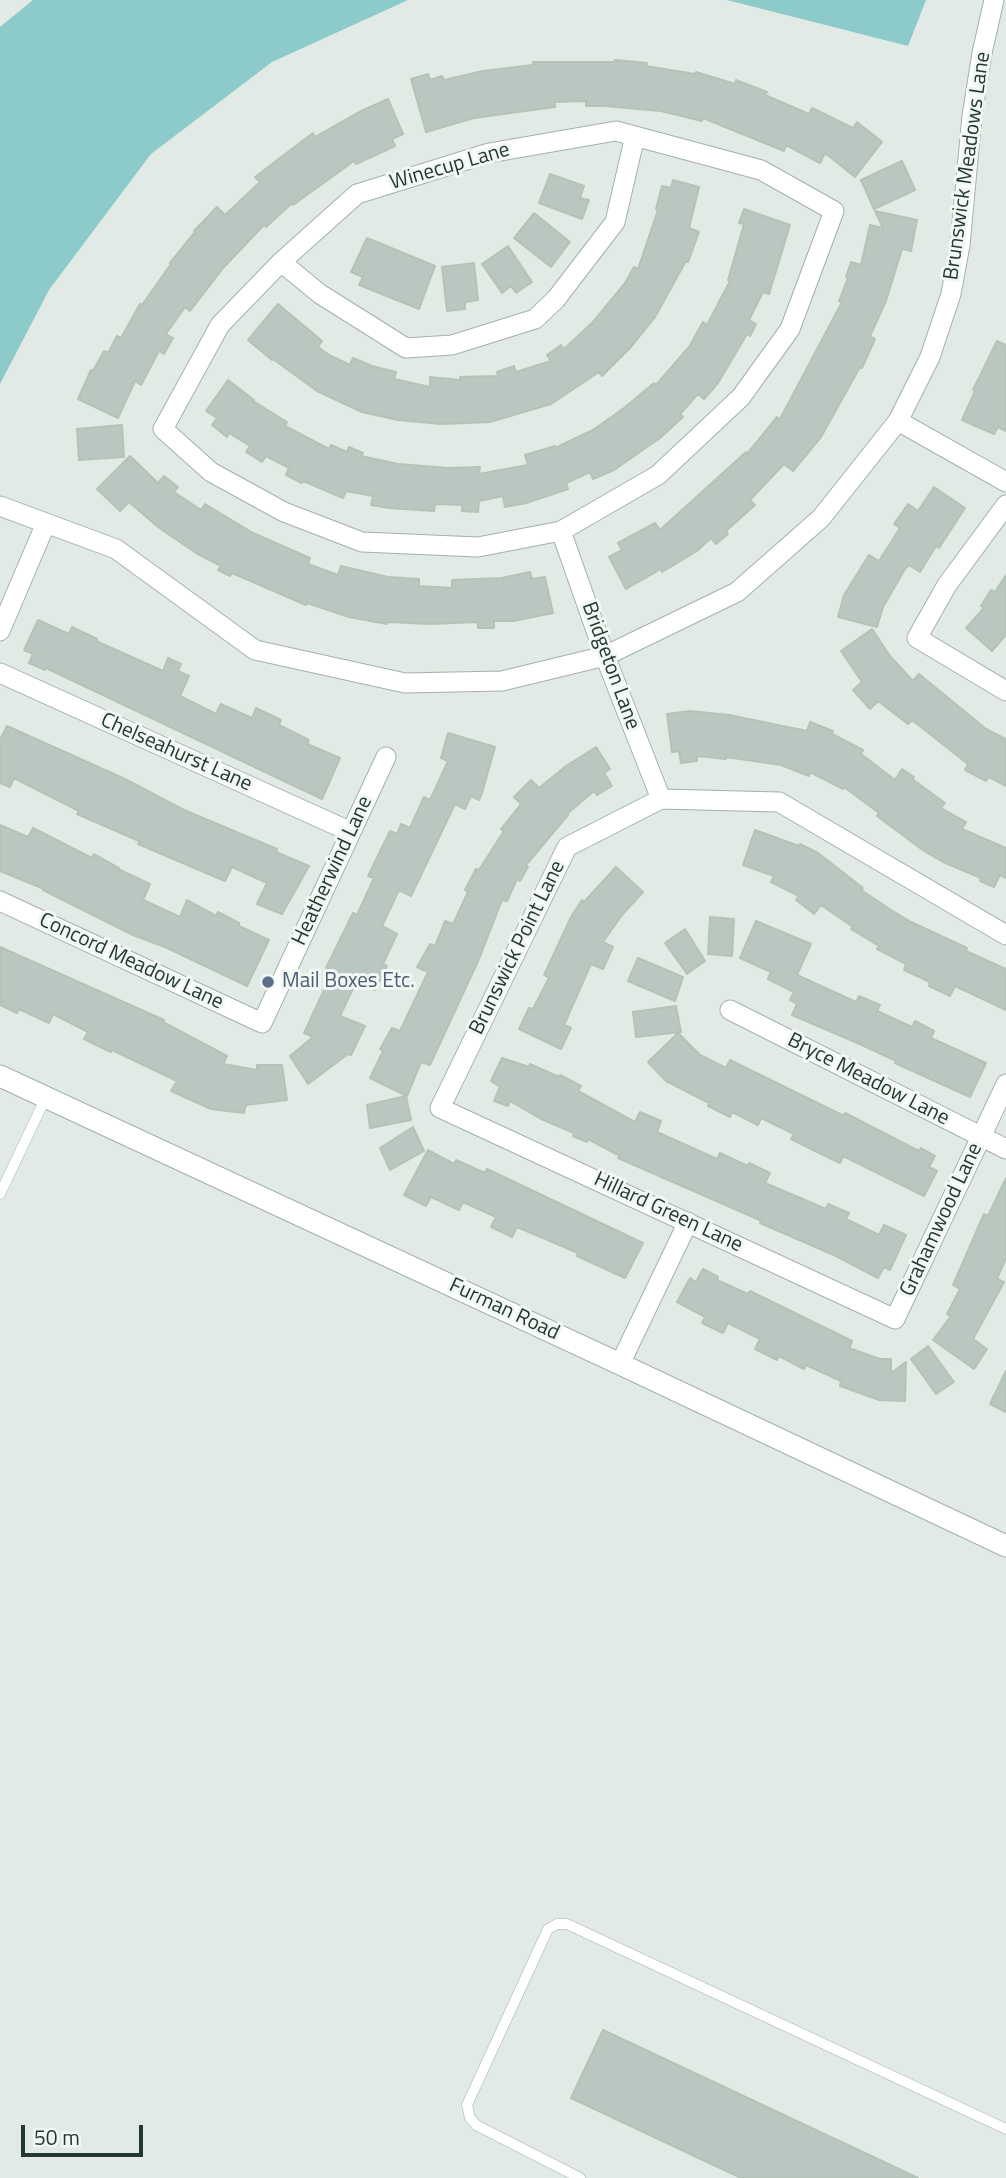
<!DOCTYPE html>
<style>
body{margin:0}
#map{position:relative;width:1006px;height:2178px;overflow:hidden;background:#e1eae4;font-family:"Titillium Web",sans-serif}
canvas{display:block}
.scale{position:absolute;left:21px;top:2125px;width:122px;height:32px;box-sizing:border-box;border:4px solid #23392f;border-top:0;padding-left:9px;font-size:21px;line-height:24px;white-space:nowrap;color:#23392f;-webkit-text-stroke:5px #f1f7f3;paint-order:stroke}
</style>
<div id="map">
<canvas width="1006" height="2178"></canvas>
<div class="scale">50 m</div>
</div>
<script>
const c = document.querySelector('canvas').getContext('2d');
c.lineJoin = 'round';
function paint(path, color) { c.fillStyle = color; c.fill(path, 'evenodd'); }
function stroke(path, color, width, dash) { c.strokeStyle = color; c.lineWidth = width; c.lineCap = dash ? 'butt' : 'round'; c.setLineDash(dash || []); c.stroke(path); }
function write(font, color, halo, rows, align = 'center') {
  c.font = font + ' "Titillium Web",sans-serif'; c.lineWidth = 6; c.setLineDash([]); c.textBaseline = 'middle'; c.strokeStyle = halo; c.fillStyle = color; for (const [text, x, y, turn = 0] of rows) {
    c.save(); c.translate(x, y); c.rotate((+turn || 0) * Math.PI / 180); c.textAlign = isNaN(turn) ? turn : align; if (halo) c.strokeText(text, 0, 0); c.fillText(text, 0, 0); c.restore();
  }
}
paint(new Path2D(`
 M 33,0 L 408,0 L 272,62 L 151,154 L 49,290 L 0,384 L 0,27 Z
 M 727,0 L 926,0 L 908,46 Z`), '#8dcbca');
const building = new Path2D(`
 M 615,60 L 647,63 L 646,66 L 695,74 L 696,72 L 735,84 L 736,80 L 767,92 L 765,95 L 809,114 L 812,108 L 853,128 L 857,122 L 882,142 L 855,177 L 825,153 L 820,163 L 786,145 L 784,151 L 703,118 L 702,121 L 661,111 L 604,106 L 586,106 L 586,101 L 555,102 L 555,107 L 474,118 L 426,132 L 411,79 L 428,74 L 430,80 L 442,76 L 444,80 L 483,71 L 533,65 L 533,62 L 614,62 Z
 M 388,99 L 403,134 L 392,139 L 395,146 L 356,164 L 354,161 L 293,205 L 292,203 L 266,227 L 264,225 L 224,267 L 190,311 L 185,307 L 166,334 L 173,338 L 164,354 L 159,351 L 141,385 L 135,381 L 118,418 L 78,399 L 91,370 L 93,371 L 104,351 L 108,353 L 117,336 L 121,338 L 140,304 L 142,305 L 171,264 L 170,263 L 195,232 L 194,231 L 217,207 L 225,215 L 260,182 L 255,177 L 313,133 L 315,137 L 359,112 Z
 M 902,161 L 915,190 L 874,209 L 861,180 Z
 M 550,174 L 584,186 L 580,198 L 589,200 L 582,219 L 539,203 Z
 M 673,180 L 699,187 L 689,228 L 699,232 L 688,262 L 686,261 L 655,317 L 630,348 L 602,376 L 599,372 L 551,404 L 490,422 L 441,424 L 398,420 L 362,412 L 317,391 L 273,359 L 272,360 L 248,340 L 278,304 L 322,341 L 318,347 L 329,355 L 350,365 L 353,358 L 372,366 L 396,372 L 394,379 L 430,387 L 430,377 L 460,380 L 460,377 L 498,376 L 497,372 L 514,366 L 516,372 L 551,361 L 547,355 L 561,345 L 564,349 L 593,322 L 625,283 L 634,267 L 638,269 L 658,210 L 656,209 L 662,186 L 671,188 Z
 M 744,209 L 790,225 L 769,294 L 763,292 L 749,320 L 756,324 L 750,336 L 747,334 L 718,383 L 704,399 L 698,394 L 680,414 L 683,417 L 660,438 L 614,470 L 593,479 L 590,472 L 566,483 L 568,489 L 526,503 L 505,507 L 503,496 L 479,501 L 478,512 L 462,511 L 462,505 L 435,504 L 434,511 L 389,508 L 371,505 L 373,496 L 346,491 L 343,498 L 303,481 L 302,483 L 286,475 L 289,468 L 266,456 L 262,462 L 246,452 L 250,446 L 229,433 L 227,437 L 212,425 L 217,418 L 206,411 L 228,380 L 254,400 L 253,401 L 287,422 L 285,426 L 329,449 L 331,445 L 347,452 L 349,447 L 363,453 L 361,456 L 398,464 L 448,468 L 480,467 L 479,474 L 528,465 L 525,455 L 555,446 L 555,448 L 593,430 L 624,408 L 654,383 L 656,385 L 689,347 L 703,322 L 707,325 L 730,281 L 728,280 L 744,224 L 739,223 Z
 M 875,211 L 917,220 L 911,251 L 902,249 L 886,301 L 870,336 L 875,339 L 862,368 L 860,367 L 821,437 L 793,471 L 784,464 L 750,500 L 755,505 L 726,531 L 728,534 L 716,544 L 711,538 L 697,551 L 662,572 L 661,569 L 626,589 L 609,557 L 622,550 L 618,543 L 655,523 L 660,530 L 746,452 L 747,454 L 777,417 L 780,419 L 842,302 L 839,301 L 848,278 L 846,277 L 851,262 L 861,265 L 870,225 L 883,228 Z
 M 534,213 L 570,242 L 551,267 L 514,238 Z
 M 367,238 L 435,266 L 419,309 L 359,285 L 363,277 L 351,272 Z
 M 508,246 L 532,282 L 516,293 L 511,286 L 502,293 L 482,264 Z
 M 474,263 L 478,300 L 465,302 L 465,309 L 447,311 L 442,267 Z
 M 997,341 L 1006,345 L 1006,431 L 998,427 L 994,434 L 962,420 L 975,391 L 973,390 Z
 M 122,425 L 124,457 L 79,460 L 77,429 Z
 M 130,456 L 158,483 L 164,476 L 178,487 L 174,492 L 201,510 L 205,504 L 253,533 L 310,558 L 308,564 L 338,575 L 341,566 L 388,577 L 419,579 L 419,586 L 452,588 L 452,580 L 502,578 L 530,572 L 532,579 L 545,577 L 553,613 L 513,621 L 494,621 L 494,628 L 478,628 L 478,622 L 430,624 L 387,622 L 387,624 L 349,617 L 307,603 L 306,605 L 232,573 L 230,576 L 218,570 L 221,566 L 196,553 L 158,527 L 129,502 L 120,511 L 97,489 Z
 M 934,487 L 965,508 L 939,548 L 936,546 L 920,572 L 909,565 L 905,569 L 883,607 L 877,627 L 838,617 L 844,595 L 869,555 L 879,561 L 900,528 L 894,524 L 908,504 L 918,511 Z
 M 1006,575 L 1006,635 L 992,651 L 966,628 L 984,608 L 981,606 L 991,590 L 995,592 Z
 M 38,620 L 69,634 L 72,627 L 97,639 L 96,641 L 163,671 L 168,658 L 181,664 L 178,671 L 189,676 L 180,696 L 216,714 L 221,704 L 252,718 L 256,708 L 281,720 L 279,725 L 309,740 L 307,744 L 340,758 L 322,799 L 46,668 L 45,670 L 29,663 L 33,654 L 24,650 Z
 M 872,629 L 890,656 L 913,681 L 919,674 L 986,729 L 1006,739 L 1006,786 L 989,777 L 986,781 L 965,770 L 968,764 L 912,720 L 908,724 L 878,701 L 870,709 L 853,690 L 862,682 L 841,651 Z
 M 690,711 L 729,715 L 807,731 L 810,722 L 833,731 L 832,734 L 863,750 L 861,754 L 895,780 L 902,769 L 914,777 L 912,779 L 945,803 L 941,808 L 966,822 L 962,829 L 1006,848 L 1006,878 L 1000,875 L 994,887 L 980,881 L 981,878 L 943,862 L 924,851 L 877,816 L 879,813 L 844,787 L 843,789 L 810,772 L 809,776 L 781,765 L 726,757 L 726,759 L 697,756 L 697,761 L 681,763 L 679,751 L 672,752 L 667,714 Z
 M 7,726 L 125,779 L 184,810 L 277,849 L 276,852 L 309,866 L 282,914 L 257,904 L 267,883 L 232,867 L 225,881 L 138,844 L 139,841 L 77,814 L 79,811 L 14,778 L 10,787 L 0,783 L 0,740 Z
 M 448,733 L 495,747 L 482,793 L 479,800 L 471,796 L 465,809 L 455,804 L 411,896 L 399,890 L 382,926 L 397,934 L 383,964 L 387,966 L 375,990 L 356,982 L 340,1016 L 365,1026 L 351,1055 L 348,1054 L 308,1084 L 290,1056 L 313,1037 L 304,1033 L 333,971 L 326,968 L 353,913 L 357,915 L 374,878 L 368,876 L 390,831 L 397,834 L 401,824 L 410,828 L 424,797 L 430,800 L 448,761 L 441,758 Z
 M 596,747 L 610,769 L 604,773 L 612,786 L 597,795 L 594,791 L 567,814 L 568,815 L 526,865 L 528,867 L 520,881 L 517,879 L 507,901 L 502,900 L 479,959 L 430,1065 L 421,1062 L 407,1096 L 370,1078 L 383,1051 L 380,1049 L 392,1028 L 400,1031 L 428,972 L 417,967 L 430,944 L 435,946 L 445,921 L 453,924 L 468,892 L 465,890 L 476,869 L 479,870 L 504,831 L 501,829 L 521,804 L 514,797 L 531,780 L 539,788 L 566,766 Z
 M 0,825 L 28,837 L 33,828 L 92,858 L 94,854 L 119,868 L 118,869 L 150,884 L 143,900 L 180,917 L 187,900 L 216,916 L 218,912 L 239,923 L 239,926 L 269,940 L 247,986 L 165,947 L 133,935 L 43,890 L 44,889 L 0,871 Z
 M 755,830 L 799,846 L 800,844 L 818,853 L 863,888 L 861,890 L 891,910 L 911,922 L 967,948 L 966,951 L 1006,969 L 1006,1010 L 955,986 L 950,996 L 929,986 L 930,982 L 904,970 L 906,964 L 877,949 L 879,946 L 851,929 L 853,927 L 821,905 L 814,914 L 796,900 L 799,896 L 771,882 L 774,876 L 743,865 Z
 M 616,867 L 643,892 L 622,915 L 603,942 L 613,947 L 603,969 L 591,964 L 564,1025 L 571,1028 L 561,1049 L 519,1029 L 529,1008 L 533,1009 L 549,978 L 544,975 L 572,915 L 582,900 L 584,902 Z
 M 710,917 L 734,919 L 732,956 L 708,954 Z
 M 756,921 L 811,944 L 797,975 L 856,1002 L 859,996 L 880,1005 L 877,1011 L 912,1027 L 915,1021 L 934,1031 L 931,1038 L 986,1063 L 970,1097 L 895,1063 L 896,1061 L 862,1045 L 792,1015 L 797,1004 L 790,1000 L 794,992 L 768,979 L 771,972 L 740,958 Z
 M 685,929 L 705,961 L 687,974 L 665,943 Z
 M 0,947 L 164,1020 L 163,1022 L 227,1056 L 223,1064 L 257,1070 L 257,1065 L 282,1065 L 287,1100 L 246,1105 L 244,1113 L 211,1109 L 171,1091 L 177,1081 L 112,1050 L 111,1052 L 84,1039 L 88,1032 L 53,1014 L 49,1023 L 19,1009 L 17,1013 L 0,1005 Z
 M 638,958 L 683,977 L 675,1001 L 628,981 Z
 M 676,1006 L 681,1032 L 636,1037 L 633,1012 Z
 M 678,1033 L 700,1055 L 726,1068 L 730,1060 L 844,1116 L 845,1113 L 919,1151 L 921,1148 L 935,1156 L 929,1167 L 937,1171 L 924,1196 L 843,1156 L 840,1163 L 817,1152 L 791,1139 L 794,1134 L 761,1118 L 758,1125 L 732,1112 L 730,1117 L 708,1106 L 709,1103 L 666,1081 L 648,1062 Z
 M 502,1058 L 529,1067 L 530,1064 L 559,1077 L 560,1075 L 581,1086 L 578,1091 L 635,1122 L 640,1112 L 661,1121 L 657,1132 L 717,1159 L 720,1153 L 748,1166 L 749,1163 L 770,1173 L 765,1183 L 826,1209 L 828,1204 L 849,1213 L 846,1219 L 879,1235 L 884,1225 L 906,1235 L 890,1270 L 884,1267 L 878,1278 L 836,1256 L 760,1223 L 762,1221 L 618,1158 L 620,1156 L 588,1139 L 587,1142 L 573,1136 L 574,1133 L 541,1119 L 510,1101 L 508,1106 L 494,1101 L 500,1087 L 491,1081 Z
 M 406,1096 L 411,1120 L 370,1128 L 367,1105 Z
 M 413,1127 L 424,1151 L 390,1170 L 380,1148 Z
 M 428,1150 L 454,1164 L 456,1160 L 485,1173 L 487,1169 L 643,1243 L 625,1278 L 577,1256 L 578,1253 L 517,1227 L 512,1237 L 491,1227 L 496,1217 L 463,1202 L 459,1210 L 431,1197 L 426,1206 L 404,1195 Z
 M 1006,1178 L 1006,1258 L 997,1279 L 1004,1282 L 973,1339 L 987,1349 L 974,1369 L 933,1340 L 951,1316 L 947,1314 L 960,1289 L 953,1285 L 984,1214 L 988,1216 Z
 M 703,1269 L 718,1277 L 717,1280 L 748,1294 L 750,1291 L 852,1341 L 849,1348 L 880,1359 L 891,1359 L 891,1373 L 906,1362 L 905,1401 L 879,1400 L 840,1386 L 841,1381 L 806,1365 L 804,1369 L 779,1356 L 777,1360 L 755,1349 L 760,1339 L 728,1323 L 723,1333 L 702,1323 L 705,1317 L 677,1302 L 690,1278 L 696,1282 Z
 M 928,1346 L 954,1382 L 936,1394 L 911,1359 Z
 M 1006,1371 L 1006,1412 L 990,1404 Z
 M 603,2030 L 918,2178 L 741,2178 L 571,2098 Z`);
paint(building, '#b9c7c0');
stroke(building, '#b4c3ba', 2);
const service = new Path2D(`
 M 0,1194 L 46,1097
 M 580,2178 L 476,2125 L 470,2118 L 467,2105 L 548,1929 L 557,1924 L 567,1924 L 1006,2129`);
const minor = new Path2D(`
 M 616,131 L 761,170 L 834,211 L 790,329 L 741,397 L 658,475 L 561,531 L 478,547 L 362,542 L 284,512 L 211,472 L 163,429 L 220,325 L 281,262 L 357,194 L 489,153 Z
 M 281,262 L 320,294 L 406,348 L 452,345 L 535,319 L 556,299 L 615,222 L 635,136
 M 898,421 L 1006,482
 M 1006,505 L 947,585 L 917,638 L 1006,691
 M 0,506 L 116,549 L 255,650 L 405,683 L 502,681 L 605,656 L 737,592 L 821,518 L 898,421 L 930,357 L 951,294 L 960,245 L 972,116 L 982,53 L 994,0
 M 561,531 L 605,656 L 661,799
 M 0,631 L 46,523
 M 0,673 L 351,832
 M 0,901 L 262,1023 L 386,757
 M 1006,935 L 779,802 L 661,799 L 567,847 L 440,1108 L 895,1319 L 1006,1084
 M 730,1010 L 1006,1149
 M 620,1364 L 688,1222`);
const tertiary = new Path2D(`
 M 0,1076 L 620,1364 L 1006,1546`);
stroke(service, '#a4b1aa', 11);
stroke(minor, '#a4b1aa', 21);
stroke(tertiary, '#a4b1aa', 23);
stroke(service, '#fff', 10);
stroke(minor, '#fff', 19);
stroke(tertiary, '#fff', 21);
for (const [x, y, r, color] of [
 [268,982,7,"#5c6f8a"]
]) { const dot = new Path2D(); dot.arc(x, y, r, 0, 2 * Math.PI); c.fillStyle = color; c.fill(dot); stroke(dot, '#f1f7f3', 2.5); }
write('21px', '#23392f', '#f1f7f3', [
 ["Brunswick Meadows Lane",968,166,-82],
 ["Winecup Lane",450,167,-16],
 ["Bridgeton Lane",610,666,70],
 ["Chelseahurst Lane",176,753,24],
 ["Heatherwind Lane",333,871,-65],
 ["Brunswick Point Lane",518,948,-64],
 ["Concord Meadow Lane",131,962,25],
 ["Bryce Meadow Lane",868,1080,27],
 ["Hillard Green Lane",668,1213,25],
 ["Grahamwood Lane",942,1220,-65],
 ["Furman Road",504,1310,25]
]);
write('21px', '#4e5e75', '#f1f7f3', [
 ["Mail Boxes Etc.",282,982]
], 'left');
</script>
